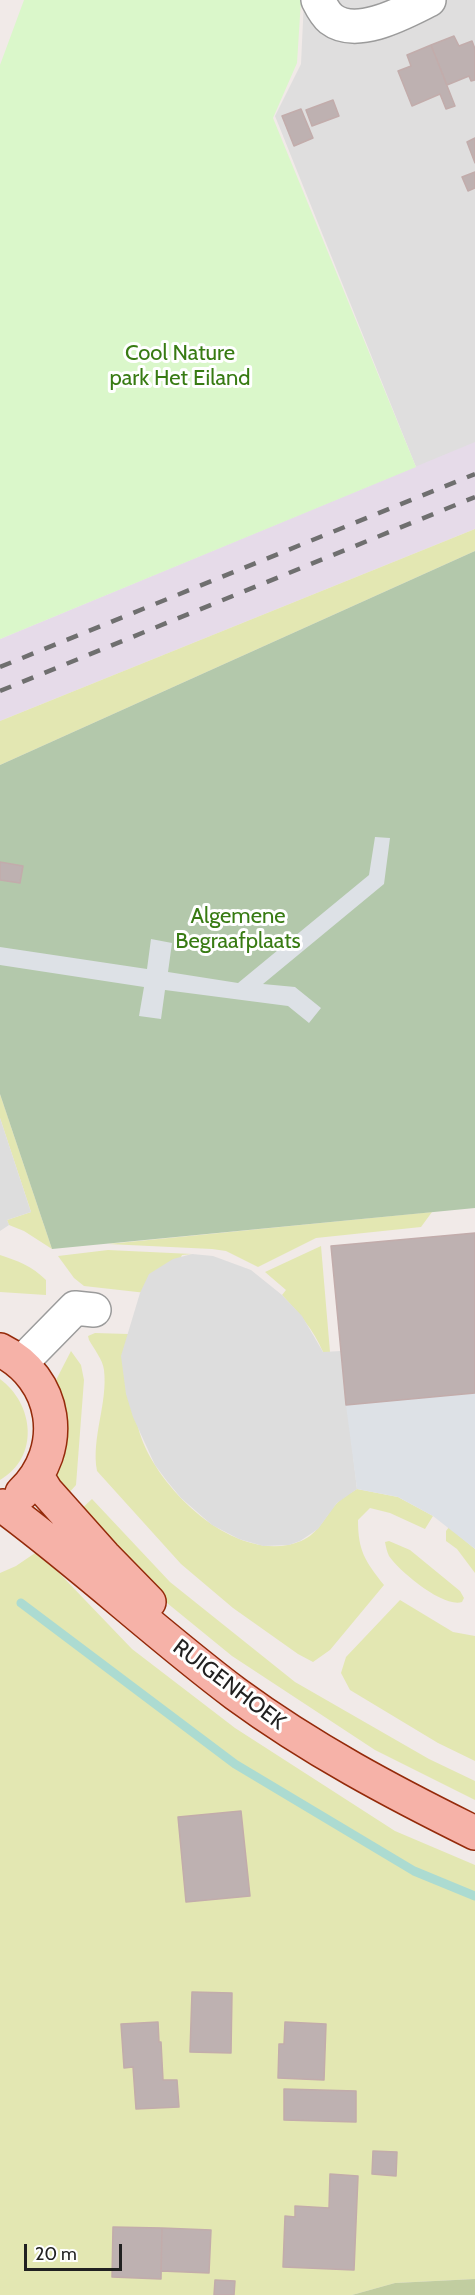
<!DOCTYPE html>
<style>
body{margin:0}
#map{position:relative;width:475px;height:2295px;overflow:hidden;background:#f1eae8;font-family:Cabin,sans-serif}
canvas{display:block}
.scale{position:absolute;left:24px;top:2244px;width:98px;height:27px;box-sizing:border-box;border:3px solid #212121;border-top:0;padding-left:8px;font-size:18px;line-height:21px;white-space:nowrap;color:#212121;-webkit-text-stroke:4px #fff;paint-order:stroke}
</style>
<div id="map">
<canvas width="475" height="2295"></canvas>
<div class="scale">20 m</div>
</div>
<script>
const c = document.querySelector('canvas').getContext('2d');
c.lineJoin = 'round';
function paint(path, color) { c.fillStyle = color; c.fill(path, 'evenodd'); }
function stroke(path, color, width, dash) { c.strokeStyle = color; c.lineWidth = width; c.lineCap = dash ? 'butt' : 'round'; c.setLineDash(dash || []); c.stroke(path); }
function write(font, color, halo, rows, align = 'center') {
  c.font = font + ' Cabin,sans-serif'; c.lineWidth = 6; c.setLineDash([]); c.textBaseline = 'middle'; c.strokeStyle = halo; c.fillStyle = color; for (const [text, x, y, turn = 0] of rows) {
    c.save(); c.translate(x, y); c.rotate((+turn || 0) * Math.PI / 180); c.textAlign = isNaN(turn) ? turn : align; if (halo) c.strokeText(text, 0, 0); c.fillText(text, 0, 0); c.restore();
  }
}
paint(new Path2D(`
 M 304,0 L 475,0 L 475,492 L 416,467 L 275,116 L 301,64 Z`), '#dfdede');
paint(new Path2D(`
 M 475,442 L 475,529 L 0,721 L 0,639 Z`), '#e6dbe9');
paint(new Path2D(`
 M 475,529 L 475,551 L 0,765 L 0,721 Z
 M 0,1094 L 52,1249 L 24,1231 L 9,1225 L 7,1220 L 31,1212 L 0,1118 Z
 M 432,1212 L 421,1227 L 316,1238 L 258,1267 L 226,1251 L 212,1249 L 108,1244 Z
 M 321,1246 L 330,1352 L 323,1352 C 314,1330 298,1312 282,1295 L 286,1290 L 265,1272 Z
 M 108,1250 L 192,1254 L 182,1255 L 164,1295 L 84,1286 L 74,1278 L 58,1256 Z
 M 0,1255 C 18,1261 32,1266 46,1280 L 46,1295 L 0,1292 Z
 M 95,1333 L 128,1334 C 130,1357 133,1380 136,1403 C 137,1413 137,1425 140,1434 C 158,1490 238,1567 301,1541 C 319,1534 325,1515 338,1502 C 344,1496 350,1493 357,1489 L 398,1497 L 433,1516 L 425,1529 L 390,1513 L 370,1508 L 358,1520 C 358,1551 365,1561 384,1585 L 330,1650 L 313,1662 L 298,1654 L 233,1608 L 181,1564 L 97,1471 C 91,1438 108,1403 104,1370 C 103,1360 94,1349 89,1340 L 88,1336 Z
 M 71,1351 L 81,1365 L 84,1380 L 76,1485 L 68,1494 L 58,1481 L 56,1465 L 55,1382 Z
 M 0,1379 C 34,1404 40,1457 0,1480 Z
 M 92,1499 L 170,1582 L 295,1682 L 429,1759 L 475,1781 L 475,1800 L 375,1750 L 232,1656 L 145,1585 L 79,1511 Z
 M 449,1527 L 475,1549 L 475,1573 L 457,1549 L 446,1541 L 446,1531 Z
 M 389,1541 L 410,1550 L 460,1591 L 464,1598 L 462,1602 C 443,1608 399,1571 389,1556 C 387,1552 386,1547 385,1542 Z
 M 38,1551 L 132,1649 L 235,1728 L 395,1831 L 475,1865 L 475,2279 L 395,2283 L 352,2295 L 0,2295 L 0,1573 L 16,1566 Z
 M 400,1600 L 453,1632 L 475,1636 L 475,1761 L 438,1743 L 350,1690 L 341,1673 L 346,1657 Z`), '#e3e7b2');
paint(new Path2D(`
 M 475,2279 L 475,2295 L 352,2295 L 395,2283 Z`), '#c1cda0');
paint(new Path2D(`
 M 475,551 L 475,1208 L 52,1249 L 0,1094 L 0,765 Z`), '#b3c8ab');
paint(new Path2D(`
 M 24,0 L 301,0 L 297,63 L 273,118 L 416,467 L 0,639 L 0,65 Z`), '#daf7ca');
paint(new Path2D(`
 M 0,1118 L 31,1212 L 7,1220 L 9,1225 L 0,1231 Z
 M 192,1254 L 213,1256 L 251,1270 L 282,1295 L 302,1316 L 323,1352 L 341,1351 L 357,1489 L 337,1503 L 318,1529 L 300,1541 L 289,1545 L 263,1546 L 239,1539 L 212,1525 L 181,1498 L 167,1481 L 155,1465 L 133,1417 L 126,1394 L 121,1356 L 140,1293 L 149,1274 L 173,1259 Z`), '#ddd');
paint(new Path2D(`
 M 375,837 L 390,838 L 384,884 L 263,984 L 295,987 L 321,1008 L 309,1023 L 288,1006 L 165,990 L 161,1019 L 139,1016 L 144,987 L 0,965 L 0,947 L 147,969 L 151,939 L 172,943 L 168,972 L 238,983 L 369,875 Z
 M 475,1393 L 475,1549 L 433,1516 L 398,1497 L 357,1489 L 346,1405 Z`), '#dde1e6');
stroke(new Path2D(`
 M 21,1603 L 235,1764 L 414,1871 L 475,1896`), '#acdbd1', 9);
const building = new Path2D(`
 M 454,36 L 459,46 L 472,41 L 475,49 L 475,80 L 471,81 L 469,76 L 447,85 L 431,45 Z
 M 431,45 L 455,106 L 446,109 L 440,94 L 412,106 L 398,71 L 411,66 L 407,55 Z
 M 333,100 L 339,116 L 312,126 L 306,110 Z
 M 301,109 L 313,138 L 294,146 L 282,116 Z
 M 475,138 L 475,163 L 467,142 Z
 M 475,172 L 475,188 L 468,191 L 462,177 Z
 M 0,862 L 23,866 L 20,883 L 0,880 Z
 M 475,1233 L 475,1393 L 346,1405 L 331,1246 Z
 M 241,1811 L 250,1896 L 186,1902 L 178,1817 Z
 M 192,1992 L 232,1993 L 231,2053 L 190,2052 Z
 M 158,2022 L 159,2042 L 161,2042 L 163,2080 L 177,2080 L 179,2107 L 136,2109 L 133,2067 L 124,2068 L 121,2024 Z
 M 285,2022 L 326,2024 L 324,2080 L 278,2078 L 279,2044 L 284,2044 Z
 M 284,2089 L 356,2091 L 356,2122 L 284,2120 Z
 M 373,2151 L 397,2152 L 396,2176 L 372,2174 Z
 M 330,2174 L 358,2176 L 354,2270 L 283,2267 L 285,2216 L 295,2217 L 295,2206 L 329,2208 Z
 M 113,2227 L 162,2228 L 161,2279 L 112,2277 Z
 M 162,2228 L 211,2230 L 209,2273 L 161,2271 Z
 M 215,2280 L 235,2281 L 234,2295 L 214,2295 Z`);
paint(building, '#beb1b1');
stroke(building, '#c2acab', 1.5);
const minor = new Path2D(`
 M 318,0 C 321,6 326,15 331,19 C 357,39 405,12 429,0
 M 21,1363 L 75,1308 L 94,1310`);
const major = new Path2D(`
 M 0,1350 C 57,1378 68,1449 22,1493
 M 37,1476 L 46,1491 L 104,1556 L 149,1602
 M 3,1506 C 83,1565 156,1634 236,1694 C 311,1749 392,1792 475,1833`);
stroke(minor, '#9b9b9b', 36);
stroke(major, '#942a0a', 36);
stroke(minor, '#fff', 33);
stroke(major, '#f6b2a8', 33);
stroke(new Path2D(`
 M 0,667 L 475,474
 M 0,691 L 475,497`), '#6f6f6f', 4.5, [12, 12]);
write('22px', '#387b13', '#fff', [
 ["Cool Nature",180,354],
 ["park Het Eiland",180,379],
 ["Algemene",238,917],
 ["Begraafplaats",238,942]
]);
write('22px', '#212121', '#fff', [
 ["RUIGENHOEK",229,1685,37]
]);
</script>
